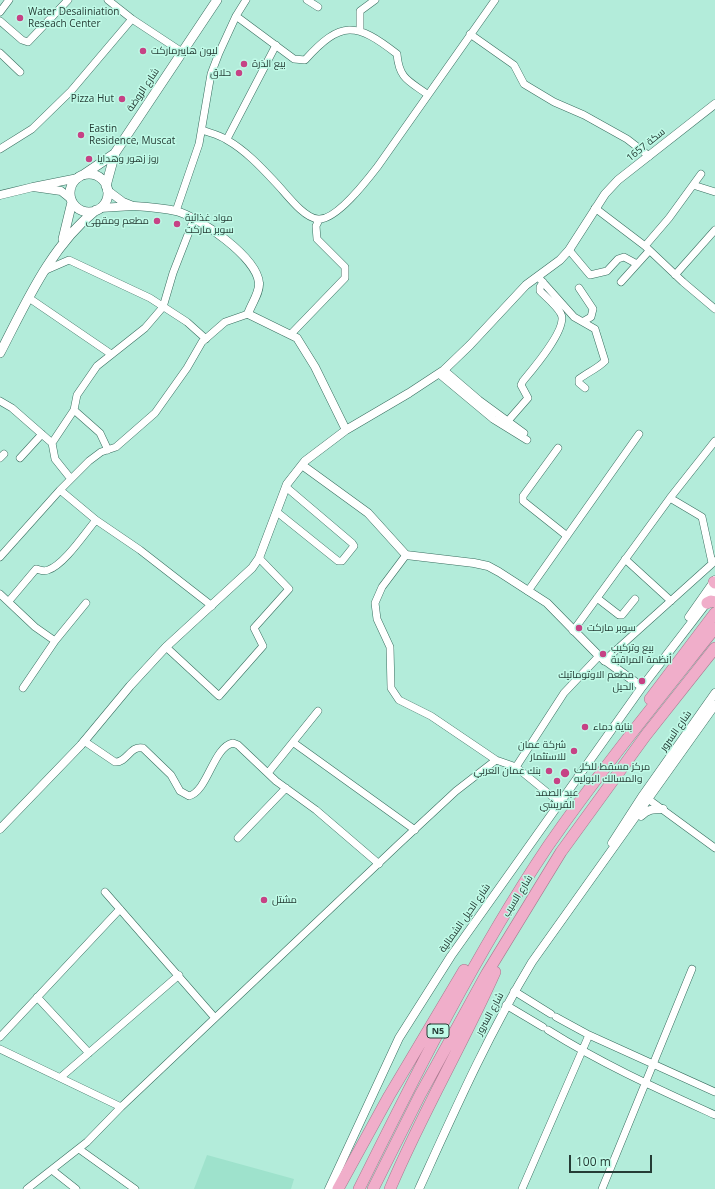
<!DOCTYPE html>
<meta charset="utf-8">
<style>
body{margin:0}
#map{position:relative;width:715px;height:1189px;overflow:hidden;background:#b3ecda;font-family:"Open Sans",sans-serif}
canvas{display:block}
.scale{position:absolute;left:569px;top:1155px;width:83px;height:18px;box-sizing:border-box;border:2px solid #253c35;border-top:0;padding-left:5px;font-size:12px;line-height:14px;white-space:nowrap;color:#253c35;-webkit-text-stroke:3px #c0fae7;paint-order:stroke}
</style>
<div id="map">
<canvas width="715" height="1189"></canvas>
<div class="scale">100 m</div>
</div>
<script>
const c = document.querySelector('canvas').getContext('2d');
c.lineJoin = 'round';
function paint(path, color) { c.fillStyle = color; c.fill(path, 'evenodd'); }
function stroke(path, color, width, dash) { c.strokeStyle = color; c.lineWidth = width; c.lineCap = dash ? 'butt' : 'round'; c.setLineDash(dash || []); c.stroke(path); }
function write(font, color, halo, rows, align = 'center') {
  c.font = font + ' "Open Sans",Cairo,sans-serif'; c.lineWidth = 3; c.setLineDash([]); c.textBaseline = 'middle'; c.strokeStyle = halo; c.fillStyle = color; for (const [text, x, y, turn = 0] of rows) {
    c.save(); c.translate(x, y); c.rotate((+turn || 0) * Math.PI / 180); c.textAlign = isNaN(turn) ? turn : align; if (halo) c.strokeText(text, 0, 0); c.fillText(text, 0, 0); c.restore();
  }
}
paint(new Path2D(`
 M 207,1155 L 294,1179 L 291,1189 L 194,1189 Z`), '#9ee2cc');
const minor = new Path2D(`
 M 108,0 L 132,19 L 182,52
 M 307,0 L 318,7
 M 0,12 L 9,0
 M 236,16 L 294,59 L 305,60 C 341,20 356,22 397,54 C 399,79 409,81 427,94
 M 0,21 L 22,40 L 28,42 L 68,0
 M 360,30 L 360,11 L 375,0
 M 470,34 L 514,65 L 524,84 L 554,102 L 584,115 L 627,139 L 649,156
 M 0,53 L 20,72
 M 202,130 C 210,133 220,135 227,140 C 245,150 261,167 275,182 C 285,192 303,218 318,219 C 336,221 368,179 378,166 L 495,0
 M 227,139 L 276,45
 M 0,149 L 32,129 L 71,91 L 132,19
 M 693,185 L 715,192
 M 595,208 L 645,246 L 683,282 L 715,309
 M 176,211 L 199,144 L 211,74 L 219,53 L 236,16 L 246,0
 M 645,246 L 669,218 L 701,174
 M 569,250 L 590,275 L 607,271 L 618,259 L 624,257 L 637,264
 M 46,270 L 69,260 L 150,298 L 187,322 L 206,339
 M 675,275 L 715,230
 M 540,279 L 574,317 L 595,329 L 605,361 C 597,369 588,372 579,379 L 579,383 L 585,388
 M 621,282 L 649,251
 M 579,288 L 593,309 L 591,317 L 584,321
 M 29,298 L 111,354
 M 291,334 L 345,278 L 345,267 L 317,239 L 316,226 L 319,220
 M 444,370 L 479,400 L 524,433
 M 439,374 L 493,419 L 527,440
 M 0,401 L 12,408 L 52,443
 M 74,410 L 100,433 L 108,450
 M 507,422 L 528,398 L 521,385 L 523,381 C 533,369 568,328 561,314 C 557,306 546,297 540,291 L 540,287 L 543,282
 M 558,448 L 523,496 L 523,501 L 567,536
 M 0,458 L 4,454
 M 20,458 L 42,434
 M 71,479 L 55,459 L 52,443 L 74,410 L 77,395 L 97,366 L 145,328 L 163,307 L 173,273 L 194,219
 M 670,498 L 702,517 L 712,563
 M 277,512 L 338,561 L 342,561 L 354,546 L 352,543 L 286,487
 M 96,520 L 140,550 L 212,606
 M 406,555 L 382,587 L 375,603 L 377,619 L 390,647 L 391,688 L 399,700 L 431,716 L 496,760 L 516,767 L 559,802
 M 0,557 L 60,490 L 89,461 L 101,452 L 116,447 L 155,413 L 187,368 L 202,342 L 225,322 L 248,314
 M 625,559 L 671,601
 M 528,591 L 639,434
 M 0,594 L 35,627 L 55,641 L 86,603
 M 597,598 L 619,615 L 622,615 L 635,599
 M 9,601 L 36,569 C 40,570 44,572 48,570 C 64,565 85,533 96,520 L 60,490
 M 573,631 L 670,498 L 715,441
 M 166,647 L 219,696 L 263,646 L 254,628 L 289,589 L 259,558
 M 604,661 L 715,561
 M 23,688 L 55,641
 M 84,741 L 115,762 C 127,763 130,745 143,748 L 171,775 L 180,791 L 189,796 C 208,791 213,747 233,743 L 238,745 L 276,781 L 316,810 L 379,864
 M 294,743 L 415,830
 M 516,767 L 564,693 L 599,656
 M 268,773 L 318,711
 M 644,796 L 715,848
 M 238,838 L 286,788
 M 105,892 L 215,1018
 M 514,991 L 551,1014
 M 37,997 L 89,1053
 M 506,1005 L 543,1027
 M 556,1017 L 589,1035 L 715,1092
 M 548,1030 C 602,1064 658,1089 715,1115
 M 0,1037 L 120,909
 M 0,1049 L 121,1107 L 400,843 L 456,791 L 496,760
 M 61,1077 L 179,975
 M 79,1149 L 135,1189
 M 52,1170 L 76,1189
 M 27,1189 L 87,1142 L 121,1107
 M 522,1189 L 589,1035
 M 602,1189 L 692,969`);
const tertiary = new Path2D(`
 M 0,195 L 33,187
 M 71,199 L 61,191 L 33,187 L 78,178
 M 133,206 C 147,207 162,208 176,211 C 199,217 257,257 259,283 C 260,293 251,304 248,314 L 297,338 L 315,367 L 346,430
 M 100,208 L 133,206 L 123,202 L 107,190
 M 302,465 L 368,513 L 406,555 L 474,563 L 488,566 L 499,572 L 547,603 L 599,656 L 642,687
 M 689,617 L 715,580
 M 641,816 C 648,809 653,809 663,809
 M 0,829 L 81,745 L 130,686 L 166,647 L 252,568 L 259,558 L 287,484 L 305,461 L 346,430 L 409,393 L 444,370 L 470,345 L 526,285 L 560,260 L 569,250 L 605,194 L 618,180 L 715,104
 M 612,843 L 643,795 L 715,693
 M 329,1189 L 399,1038 L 451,956 L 642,687 L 715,592
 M 419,1189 C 454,1112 488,1035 532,962 L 715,705`);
const secondary = new Path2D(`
 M70 193a19 19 0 1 1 38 0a19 19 0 1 1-38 0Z
 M 83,175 L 114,154
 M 106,186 L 115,153 L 217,0
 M 63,239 L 72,202
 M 0,353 C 26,303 50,247 96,210`);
const trunk = new Path2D(`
 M 714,582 L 715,583
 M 707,603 L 711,601 L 715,602
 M 650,699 L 715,613
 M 338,1189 L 389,1096 L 464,970
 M 359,1189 C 417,1072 475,955 548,846 C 600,771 658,700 715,628
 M 373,1189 L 420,1095 L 487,973 L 561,852 L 646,735 L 715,648
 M 390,1189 C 421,1115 462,1046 495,972`);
stroke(minor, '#386e5f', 8);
stroke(tertiary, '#386e5f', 9);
stroke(secondary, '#386e5f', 10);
stroke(trunk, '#a7788d', 12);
stroke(minor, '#fff', 7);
stroke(tertiary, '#fff', 8);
stroke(secondary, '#fff', 9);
stroke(trunk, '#f0aeca', 11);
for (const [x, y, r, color] of [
 [20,18,4,"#c64285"],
 [143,51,4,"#c64285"],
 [244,64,4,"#c64285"],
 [239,73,4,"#c64285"],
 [122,99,4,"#c64285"],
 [81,135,4,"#c64285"],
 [89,159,4,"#c64285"],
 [157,221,4,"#c64285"],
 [177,224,4,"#c64285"],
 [579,628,4,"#c64285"],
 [603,654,4,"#c64285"],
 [642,681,4,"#c64285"],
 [585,727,4,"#c64285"],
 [574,751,4,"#c64285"],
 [549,771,4,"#c64285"],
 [565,773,5,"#c64285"],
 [557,781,4,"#c64285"],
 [264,900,4,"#c64285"]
]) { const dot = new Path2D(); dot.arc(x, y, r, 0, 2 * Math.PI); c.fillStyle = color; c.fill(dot); stroke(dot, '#c0fae7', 1.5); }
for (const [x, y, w] of [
 [438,1031,22]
]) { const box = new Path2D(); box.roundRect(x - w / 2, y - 7, w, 14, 3); c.fillStyle = '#c0fae7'; c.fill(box); stroke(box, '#253c35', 1); }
write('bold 9px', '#253c35', null, [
 ["N5",438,1031]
]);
write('10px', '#253c35', '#c0fae7', [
 ["Water Desaliniation",28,12],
 ["Reseach Center",28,24],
 ["ليون هايبرماركت",151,51],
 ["بيع الذرة",252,64],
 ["حلاق",231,73,"right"],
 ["Pizza Hut",114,99,"right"],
 ["Eastin",89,129],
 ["Residence, Muscat",89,141],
 ["روز زهور وهدايا",97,159],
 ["مواد غذائية",185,218],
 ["سوبر ماركت",185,230],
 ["مطعم ومقهى",149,221,"right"],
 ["سوبر ماركت",587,628],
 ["بيع وتركيب",611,648],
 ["أنظمة المراقبة",611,660],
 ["مطعم الاوتوماتيك",634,675,"right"],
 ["الحيل",634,687,"right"],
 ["بناية دماء",593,727],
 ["شركة عمان",566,745,"right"],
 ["للاستثمار",566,757,"right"],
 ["مركز مسقط للكلى",574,767],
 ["والمسالك البوليه",574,779],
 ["بنك عمان العربي",541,771,"right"],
 ["عبد الصمد",557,793,"center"],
 ["القريشي",557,805,"center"],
 ["مشتل",272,900]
], 'left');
write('10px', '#253c35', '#c0fae7', [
 ["شارع الروضة",143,90,-56],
 ["سكة 1657",646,145,-39],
 ["شارع السرور",676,731,-55],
 ["شارع السيب",518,896,-58],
 ["شارع الحيل الشمالية",465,918,-55],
 ["شارع السرور",490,1014,-61]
]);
</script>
